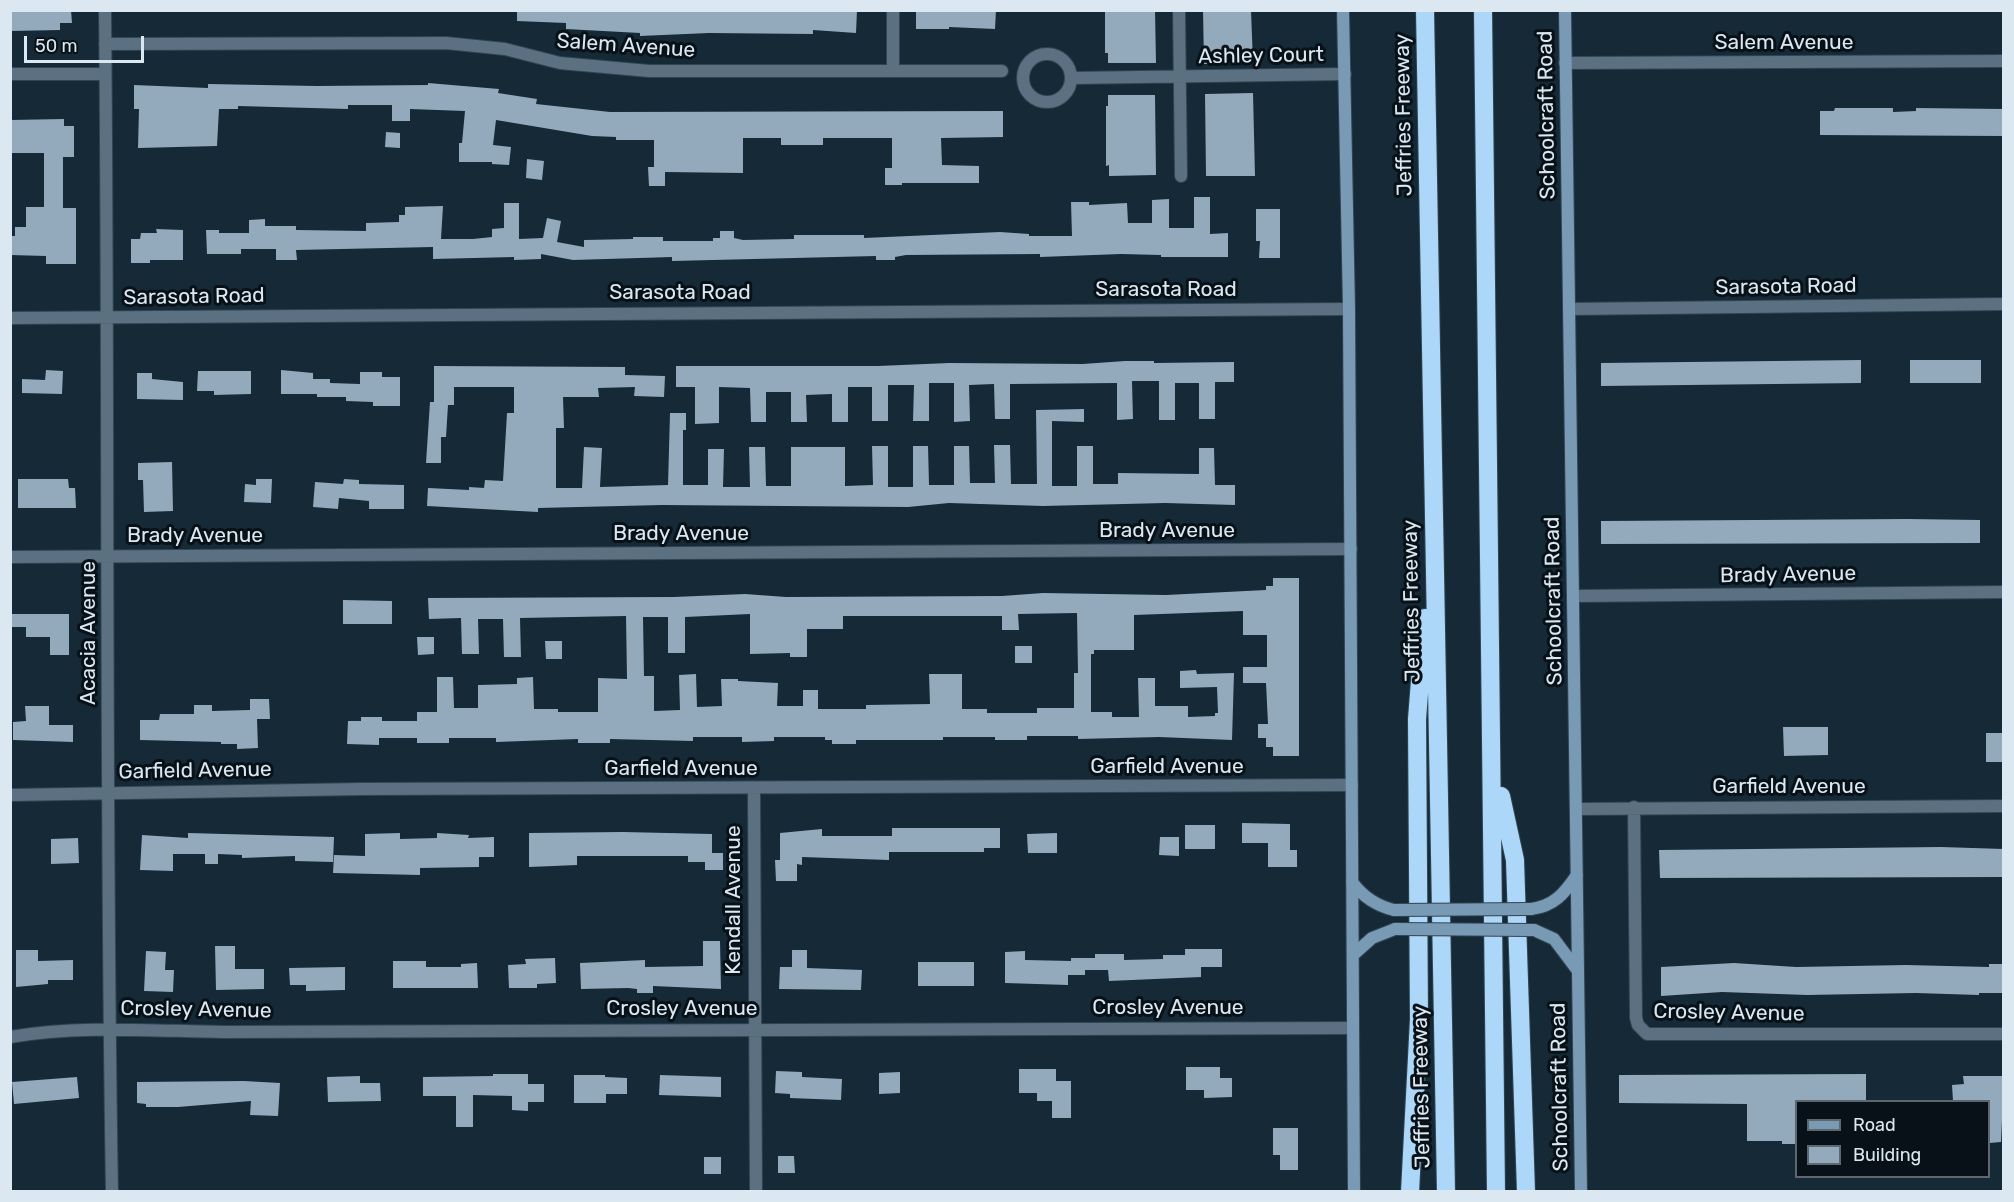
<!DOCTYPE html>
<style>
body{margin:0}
#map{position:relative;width:2014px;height:1202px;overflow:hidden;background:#152937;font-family:Rubik,sans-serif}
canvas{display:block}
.frame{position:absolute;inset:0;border:12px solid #dbe8f2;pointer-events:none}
.legend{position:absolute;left:1795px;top:1100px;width:195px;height:78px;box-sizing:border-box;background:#081117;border:2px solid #5c676f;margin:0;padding:8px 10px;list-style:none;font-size:18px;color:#dbe8f2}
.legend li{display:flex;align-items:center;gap:12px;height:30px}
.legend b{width:30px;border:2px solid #5c676f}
.scale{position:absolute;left:24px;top:36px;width:120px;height:27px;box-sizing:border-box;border:3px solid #dbe8f2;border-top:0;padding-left:8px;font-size:18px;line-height:21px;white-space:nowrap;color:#dbe8f2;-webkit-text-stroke:4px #081117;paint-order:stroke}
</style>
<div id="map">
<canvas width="2014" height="1202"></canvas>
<div class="frame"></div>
<ul class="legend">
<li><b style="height:8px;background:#789ab5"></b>Road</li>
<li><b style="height:16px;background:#93aabd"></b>Building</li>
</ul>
<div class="scale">50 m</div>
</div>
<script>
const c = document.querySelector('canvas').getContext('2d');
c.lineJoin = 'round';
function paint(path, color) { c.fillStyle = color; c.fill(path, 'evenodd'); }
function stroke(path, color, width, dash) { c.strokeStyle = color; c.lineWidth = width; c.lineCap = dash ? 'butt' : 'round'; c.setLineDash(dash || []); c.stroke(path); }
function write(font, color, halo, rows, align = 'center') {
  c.font = font + ' Rubik,sans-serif'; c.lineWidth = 6; c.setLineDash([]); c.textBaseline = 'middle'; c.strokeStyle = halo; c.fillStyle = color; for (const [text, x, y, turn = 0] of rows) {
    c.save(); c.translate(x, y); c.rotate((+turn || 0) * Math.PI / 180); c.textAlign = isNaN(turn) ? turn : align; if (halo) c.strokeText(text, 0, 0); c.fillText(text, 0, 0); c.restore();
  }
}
paint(new Path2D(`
 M 10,10 L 71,10 L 72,23 L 60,23 L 60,30 L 10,31 Z
 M 517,10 L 857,10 L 856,33 L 813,30 L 813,34 L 709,33 L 640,36 L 640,33 L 566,29 L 566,23 L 517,21 Z
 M 916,10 L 996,10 L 995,29 L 949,27 L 949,29 L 916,29 Z
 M 1105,10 L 1155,10 L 1156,63 L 1108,63 L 1108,53 L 1105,53 Z
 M 1203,10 L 1251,10 L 1253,63 L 1204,64 Z
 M 428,83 L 499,89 L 498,93 L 537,99 L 536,104 L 610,112 L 1003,111 L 1003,137 L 941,138 L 942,165 L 979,166 L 979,183 L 902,183 L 902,185 L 885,185 L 885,168 L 892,168 L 892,138 L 823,138 L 823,145 L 781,145 L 781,138 L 743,138 L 743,173 L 665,172 L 665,186 L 649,186 L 648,167 L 654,167 L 654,140 L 616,140 L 616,137 L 592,136 L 496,120 L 493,145 L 511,147 L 509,165 L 492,164 L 492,162 L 459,162 L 459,143 L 462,143 L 465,111 L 410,109 L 410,121 L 392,121 L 392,105 L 348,105 L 348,109 L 238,106 L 238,109 L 219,109 L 217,146 L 138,148 L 139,109 L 134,109 L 134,85 L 208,88 L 208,84 L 317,86 L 428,85 Z
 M 1253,93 L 1255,176 L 1206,176 L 1205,94 Z
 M 1108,95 L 1155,95 L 1156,175 L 1109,176 L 1109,165 L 1106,166 L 1106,106 L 1108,106 Z
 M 1835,108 L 1893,108 L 1893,112 L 1916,111 L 1916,108 L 2004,109 L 2004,136 L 1820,135 L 1820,111 L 1834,111 Z
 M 64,119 L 64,126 L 74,126 L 74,157 L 63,157 L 63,208 L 76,208 L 76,264 L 46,264 L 46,256 L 10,255 L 10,236 L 15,236 L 15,227 L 26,227 L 26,207 L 44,207 L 44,153 L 10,153 L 10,120 Z
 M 386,132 L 400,133 L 400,148 L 385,147 Z
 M 527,159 L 544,161 L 542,180 L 526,178 Z
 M 1194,197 L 1210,197 L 1210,234 L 1228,233 L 1228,257 L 1161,257 L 1161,255 L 1121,254 L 1040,257 L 1040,254 L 906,255 L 895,257 L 895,260 L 876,260 L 876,256 L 672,261 L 672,257 L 573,260 L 541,254 L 541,259 L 514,260 L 514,257 L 433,259 L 433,247 L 296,250 L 297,260 L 276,260 L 276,249 L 241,249 L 241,254 L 207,254 L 206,230 L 219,230 L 219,233 L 249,233 L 249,220 L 265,219 L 265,226 L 296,226 L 296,230 L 366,231 L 366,223 L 399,222 L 399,215 L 405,215 L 405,207 L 443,206 L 441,239 L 473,239 L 492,237 L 492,229 L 504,228 L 504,203 L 519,203 L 519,239 L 543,238 L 547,218 L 561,221 L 557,242 L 584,247 L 584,240 L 633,239 L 633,237 L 663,237 L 663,241 L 713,241 L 713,238 L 720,238 L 720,231 L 734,231 L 734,238 L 743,240 L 794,239 L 794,235 L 864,235 L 864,238 L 1000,232 L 1029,234 L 1029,236 L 1072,236 L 1071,202 L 1089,202 L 1089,205 L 1127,203 L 1128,223 L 1152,223 L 1152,200 L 1169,199 L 1169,228 L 1194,228 Z
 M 1256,209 L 1280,209 L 1280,258 L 1259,258 L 1260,241 L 1256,241 Z
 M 156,229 L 183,230 L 183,260 L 150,260 L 150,263 L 131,263 L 131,239 L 140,239 L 141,233 L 157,233 Z
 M 1861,360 L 1861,383 L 1601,386 L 1601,363 Z
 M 1910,360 L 1981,360 L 1981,383 L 1910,383 Z
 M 1125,361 L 1154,361 L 1154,363 L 1234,362 L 1234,382 L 1215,382 L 1215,419 L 1199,419 L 1199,383 L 1175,383 L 1175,420 L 1159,420 L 1159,381 L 1132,381 L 1133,419 L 1117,420 L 1117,383 L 1010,384 L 1010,419 L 995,419 L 994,384 L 969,385 L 970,421 L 954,422 L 954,383 L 929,383 L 929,421 L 913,421 L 914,385 L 888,385 L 888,421 L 872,421 L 872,387 L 848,387 L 848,422 L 832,422 L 832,394 L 806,395 L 807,422 L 791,422 L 791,392 L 766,392 L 766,422 L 751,422 L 750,388 L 719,387 L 719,423 L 695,424 L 695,387 L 676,387 L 676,366 L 878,366 L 949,363 L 1083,364 Z
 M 434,366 L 625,367 L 625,375 L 665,376 L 664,397 L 634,396 L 635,387 L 598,388 L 599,397 L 563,397 L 564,428 L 556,428 L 556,488 L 582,488 L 584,447 L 602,448 L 600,487 L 668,485 L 670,413 L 686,413 L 686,430 L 683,430 L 683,485 L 708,485 L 708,449 L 724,449 L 723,487 L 750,487 L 749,447 L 765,447 L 766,486 L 791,486 L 791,447 L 845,447 L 845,486 L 873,485 L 872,446 L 888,446 L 888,487 L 913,487 L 913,446 L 928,446 L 929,485 L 954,485 L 954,446 L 969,446 L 970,483 L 995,483 L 994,445 L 1010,445 L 1011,484 L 1037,484 L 1036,410 L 1084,409 L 1084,422 L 1052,421 L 1052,486 L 1077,486 L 1077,446 L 1093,446 L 1093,484 L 1118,484 L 1118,473 L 1199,474 L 1199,448 L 1214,448 L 1215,485 L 1235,485 L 1235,505 L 1165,503 L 1043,506 L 949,503 L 908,507 L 662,505 L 538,508 L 538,512 L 427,506 L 428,488 L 469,490 L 469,487 L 484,488 L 485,480 L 503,481 L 507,413 L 514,413 L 514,387 L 454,387 L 454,405 L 448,405 L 446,437 L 441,437 L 441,463 L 426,463 L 430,402 L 434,402 Z
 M 46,370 L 63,371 L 62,394 L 22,393 L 22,379 L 45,380 Z
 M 281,370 L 313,373 L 313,379 L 330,379 L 330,383 L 360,384 L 360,372 L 382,372 L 382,377 L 400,377 L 400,406 L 373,406 L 373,402 L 346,401 L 346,397 L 317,397 L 317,394 L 281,394 Z
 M 198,371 L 251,371 L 251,394 L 214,395 L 214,391 L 197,391 Z
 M 137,373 L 152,373 L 152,379 L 183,382 L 183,400 L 137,399 Z
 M 172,462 L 173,511 L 144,512 L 143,480 L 138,480 L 138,463 Z
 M 18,479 L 68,479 L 69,488 L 75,488 L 76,508 L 18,508 Z
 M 256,479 L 272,479 L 271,503 L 244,502 L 245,484 L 256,485 Z
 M 344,479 L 359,480 L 359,484 L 404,485 L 404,509 L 369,509 L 369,501 L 339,498 L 338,509 L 313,507 L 315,482 L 343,484 Z
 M 1908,519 L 1980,520 L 1980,543 L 1601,544 L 1601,521 Z
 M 1273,578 L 1299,578 L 1299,756 L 1273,756 L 1273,747 L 1266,747 L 1266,738 L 1258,738 L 1258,724 L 1268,724 L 1266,683 L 1243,683 L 1243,667 L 1267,667 L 1267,635 L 1243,635 L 1243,611 L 1134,615 L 1134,650 L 1094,650 L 1094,654 L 1091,654 L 1091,712 L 1112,712 L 1112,717 L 1139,717 L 1138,678 L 1155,678 L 1155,706 L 1188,706 L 1188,717 L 1215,716 L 1215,713 L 1218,713 L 1217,687 L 1180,688 L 1180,671 L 1196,670 L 1197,674 L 1234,673 L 1232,740 L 1159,737 L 1078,739 L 1078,736 L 1027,736 L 1027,740 L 995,740 L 995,737 L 943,737 L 943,740 L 856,740 L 856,744 L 832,744 L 832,740 L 825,740 L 825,737 L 774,737 L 774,741 L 742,742 L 742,737 L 693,737 L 693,741 L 610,739 L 610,743 L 578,743 L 578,739 L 496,742 L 496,738 L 449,738 L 449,743 L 417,743 L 417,738 L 379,738 L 379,745 L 347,744 L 348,721 L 361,721 L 361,717 L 382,717 L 382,721 L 417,721 L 417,712 L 437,712 L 437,677 L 453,677 L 454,708 L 478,708 L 478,685 L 517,684 L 517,678 L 533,677 L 534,709 L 558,709 L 558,712 L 598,712 L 598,678 L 627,679 L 626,616 L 520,618 L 521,657 L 504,657 L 503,619 L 478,619 L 479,654 L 462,654 L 461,618 L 429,619 L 428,598 L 674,597 L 745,594 L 786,597 L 1002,596 L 1043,593 L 1166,595 L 1266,590 L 1266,586 L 1273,586 ZM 1077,613 L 1078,673 L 1074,673 L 1074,708 L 1037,708 L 1037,713 L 987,713 L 987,709 L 962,709 L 962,674 L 929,674 L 930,704 L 866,705 L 866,709 L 818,709 L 818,690 L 803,690 L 803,706 L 777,706 L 778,683 L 738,681 L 738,679 L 721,679 L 722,706 L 697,707 L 696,674 L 679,675 L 680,710 L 654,711 L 654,676 L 644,676 L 643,617 L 668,617 L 668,653 L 685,653 L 685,617 L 750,614 L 750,654 L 790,653 L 790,657 L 807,657 L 807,629 L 843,629 L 843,616 L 1002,616 L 1002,630 L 1019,630 L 1018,614 Z
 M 343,600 L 392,601 L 392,624 L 343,624 Z
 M 10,614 L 69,614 L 69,655 L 50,655 L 50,637 L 26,637 L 26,627 L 10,627 Z
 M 417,637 L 434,637 L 434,654 L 418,655 Z
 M 545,641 L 562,641 L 562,659 L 546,659 Z
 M 1015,646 L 1032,646 L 1032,663 L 1015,663 Z
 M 250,699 L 269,699 L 270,719 L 257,719 L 258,748 L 237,749 L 237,744 L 221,744 L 221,742 L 140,740 L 140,720 L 159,720 L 160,714 L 194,714 L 194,705 L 212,705 L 212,711 L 250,710 Z
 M 25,706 L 49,706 L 49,725 L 73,725 L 73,742 L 13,740 L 13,722 L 26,721 Z
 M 1783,727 L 1828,727 L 1828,755 L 1784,756 Z
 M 1986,733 L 2004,733 L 2004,762 L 1986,762 Z
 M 1242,823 L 1290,824 L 1290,850 L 1297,850 L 1297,867 L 1268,867 L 1268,843 L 1242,843 Z
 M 1185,825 L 1215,825 L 1215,849 L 1185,849 Z
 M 892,828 L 1000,828 L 1000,848 L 984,848 L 984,852 L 889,852 L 889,860 L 802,857 L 802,865 L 797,864 L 797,881 L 776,881 L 775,860 L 780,860 L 780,833 L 822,829 L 822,836 L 892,836 Z
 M 623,832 L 712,834 L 712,853 L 723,853 L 723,870 L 705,870 L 705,862 L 688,862 L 688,856 L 577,856 L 577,865 L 529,867 L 529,833 Z
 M 188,833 L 334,837 L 333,862 L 295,861 L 295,856 L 242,858 L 242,855 L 218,854 L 218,864 L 205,864 L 205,854 L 173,854 L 173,871 L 140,870 L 142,835 L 188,838 Z
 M 400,833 L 400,839 L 437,838 L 437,833 L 469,835 L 468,838 L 494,837 L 494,857 L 479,857 L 479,867 L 420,868 L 420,875 L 333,873 L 334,855 L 365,856 L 365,834 Z
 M 1057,833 L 1057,853 L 1028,853 L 1027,834 Z
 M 1160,837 L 1179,837 L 1179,856 L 1159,855 Z
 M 78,838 L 79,863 L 51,864 L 51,839 Z
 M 1941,847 L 2004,849 L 2004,877 L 1660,878 L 1659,850 Z
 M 703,941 L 720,941 L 721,989 L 653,986 L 653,993 L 637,993 L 637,989 L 628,988 L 581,989 L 580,963 L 645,960 L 645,967 L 703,966 Z
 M 215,946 L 235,946 L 235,969 L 264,969 L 264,989 L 216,990 Z
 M 1185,949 L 1222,949 L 1222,967 L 1201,967 L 1201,977 L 1109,981 L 1108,970 L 1085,970 L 1085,975 L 1068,975 L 1068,985 L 1005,983 L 1005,952 L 1025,951 L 1025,960 L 1071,961 L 1071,958 L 1095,958 L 1095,954 L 1124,954 L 1124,960 L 1163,959 L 1163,955 L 1185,955 Z
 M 16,950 L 38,950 L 38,961 L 73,960 L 73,980 L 48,980 L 48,984 L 16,987 Z
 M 792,950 L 807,950 L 807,968 L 862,970 L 861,990 L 779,989 L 780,967 L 792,967 Z
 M 146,951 L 166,952 L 165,970 L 174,970 L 173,992 L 144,991 Z
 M 555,958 L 556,983 L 537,984 L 537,988 L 509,988 L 508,965 L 526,964 L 525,959 Z
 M 393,961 L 426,961 L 426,967 L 461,967 L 461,964 L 477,963 L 478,988 L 393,988 Z
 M 918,962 L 974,962 L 974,986 L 918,986 Z
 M 1734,963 L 1796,967 L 1906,965 L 1989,967 L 1989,964 L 2004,964 L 2004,993 L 1979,993 L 1979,995 L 1916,993 L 1807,995 L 1722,992 L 1661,996 L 1661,967 Z
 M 345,967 L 345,990 L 306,991 L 306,985 L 290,985 L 289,968 Z
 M 1186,1067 L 1220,1067 L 1220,1078 L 1232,1078 L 1232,1097 L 1204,1098 L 1204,1090 L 1186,1090 Z
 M 1019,1069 L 1056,1069 L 1056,1081 L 1071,1081 L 1071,1118 L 1052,1118 L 1052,1101 L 1037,1101 L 1037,1093 L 1019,1093 Z
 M 776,1071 L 802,1072 L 802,1077 L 842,1079 L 841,1100 L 790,1098 L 790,1094 L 775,1093 Z
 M 900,1072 L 900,1093 L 879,1094 L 879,1073 Z
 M 493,1074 L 528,1074 L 528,1084 L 544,1084 L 544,1102 L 528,1102 L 528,1111 L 512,1110 L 512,1096 L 473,1095 L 473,1127 L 456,1127 L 456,1096 L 423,1096 L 423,1077 L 493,1076 Z
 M 1866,1074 L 1866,1101 L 1797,1101 L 1797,1144 L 1782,1144 L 1782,1141 L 1747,1141 L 1747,1104 L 1619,1103 L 1619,1075 Z
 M 574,1075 L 605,1075 L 605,1077 L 627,1078 L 627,1094 L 606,1094 L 606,1103 L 574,1103 Z
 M 660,1075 L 721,1077 L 721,1097 L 659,1095 Z
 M 360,1076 L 360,1083 L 380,1083 L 381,1101 L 328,1102 L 327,1077 Z
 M 1963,1076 L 2004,1076 L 2001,1142 L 1989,1143 L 1989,1101 L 1953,1101 L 1952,1085 L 1964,1084 Z
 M 77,1077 L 79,1098 L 14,1104 L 12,1082 Z
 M 244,1081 L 280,1083 L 278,1116 L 250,1115 L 251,1101 L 178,1107 L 146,1107 L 146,1104 L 137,1103 L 137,1082 Z
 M 1273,1128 L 1298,1128 L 1298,1170 L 1280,1170 L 1280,1155 L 1273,1155 Z
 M 778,1156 L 794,1156 L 795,1173 L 778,1173 Z
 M 704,1157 L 721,1157 L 721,1174 L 704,1174 Z`), '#93aabd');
const minor = new Path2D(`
 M 105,10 C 109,404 105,798 112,1192
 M 893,10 L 893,71
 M 1179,10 L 1181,176
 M 105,44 L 446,43 L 505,49 L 560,63 L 649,71 L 1002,71
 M1023 78a24 24 0 1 1 48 0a24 24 0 1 1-48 0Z
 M 1565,63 L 2004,61
 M 10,74 L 105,74
 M 1072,78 L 1345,74
 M 1569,309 L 2004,304
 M 10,318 L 1349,309
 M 10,557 L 1351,549
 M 1573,596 L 2004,592
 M 754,789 L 756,1192
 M 10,795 L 362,789 L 1352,785
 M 1634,807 L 1636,1018 L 1638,1025 L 1647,1034 L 2004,1034
 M 1576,809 L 2004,806
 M 10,1037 C 81,1025 152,1031 224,1032 L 1353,1028`);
const secondary = new Path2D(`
 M 1343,10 L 1349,309 L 1354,1192
 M 1565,10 L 1581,1192
 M 1352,882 C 1363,897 1377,906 1394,910
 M 1531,909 C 1554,906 1564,894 1577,875
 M 1534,930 L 1554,939 L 1578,971
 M 1353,955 L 1372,938 L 1395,929`);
const motorway = new Path2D(`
 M 1425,10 L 1446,1192
 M 1483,10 L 1496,1192
 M 1501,796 L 1515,860 L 1526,1192
 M 1410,1192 L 1419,1019 L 1417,719 L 1425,618`);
stroke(minor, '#314451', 14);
stroke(secondary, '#314451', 14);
stroke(motorway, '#314451', 20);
stroke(minor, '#5b7081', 12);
stroke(secondary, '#789ab5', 12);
stroke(motorway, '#acd7f8', 18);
const secondaryBridge = new Path2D(`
 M 1394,910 L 1531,909
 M 1395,929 L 1534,930`);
stroke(secondaryBridge, '#314451', 14, []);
stroke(secondaryBridge, '#789ab5', 12);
write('21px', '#dbe8f2', '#081117', [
 ["Salem Avenue",1784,43],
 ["Salem Avenue",626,46,4],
 ["Ashley Court",1261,56,-1],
 ["Jeffries Freeway",1404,115,-91],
 ["Schoolcraft Road",1547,115,-91],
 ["Sarasota Road",1786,287,-1],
 ["Sarasota Road",1166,290],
 ["Sarasota Road",680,293],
 ["Sarasota Road",194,297,-1],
 ["Brady Avenue",1167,531],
 ["Brady Avenue",681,534],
 ["Brady Avenue",195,536],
 ["Brady Avenue",1788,575,-1],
 ["Jeffries Freeway",1412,601,-91],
 ["Schoolcraft Road",1554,601,-91],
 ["Acacia Avenue",89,633,-90],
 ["Garfield Avenue",1167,767],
 ["Garfield Avenue",681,769],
 ["Garfield Avenue",195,771,-1],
 ["Garfield Avenue",1789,787],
 ["Kendall Avenue",734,900,-90],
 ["Crosley Avenue",1168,1008],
 ["Crosley Avenue",682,1009],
 ["Crosley Avenue",196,1010,1],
 ["Crosley Avenue",1729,1013,1],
 ["Jeffries Freeway",1422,1087,-91],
 ["Schoolcraft Road",1560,1087,-91]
]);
</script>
